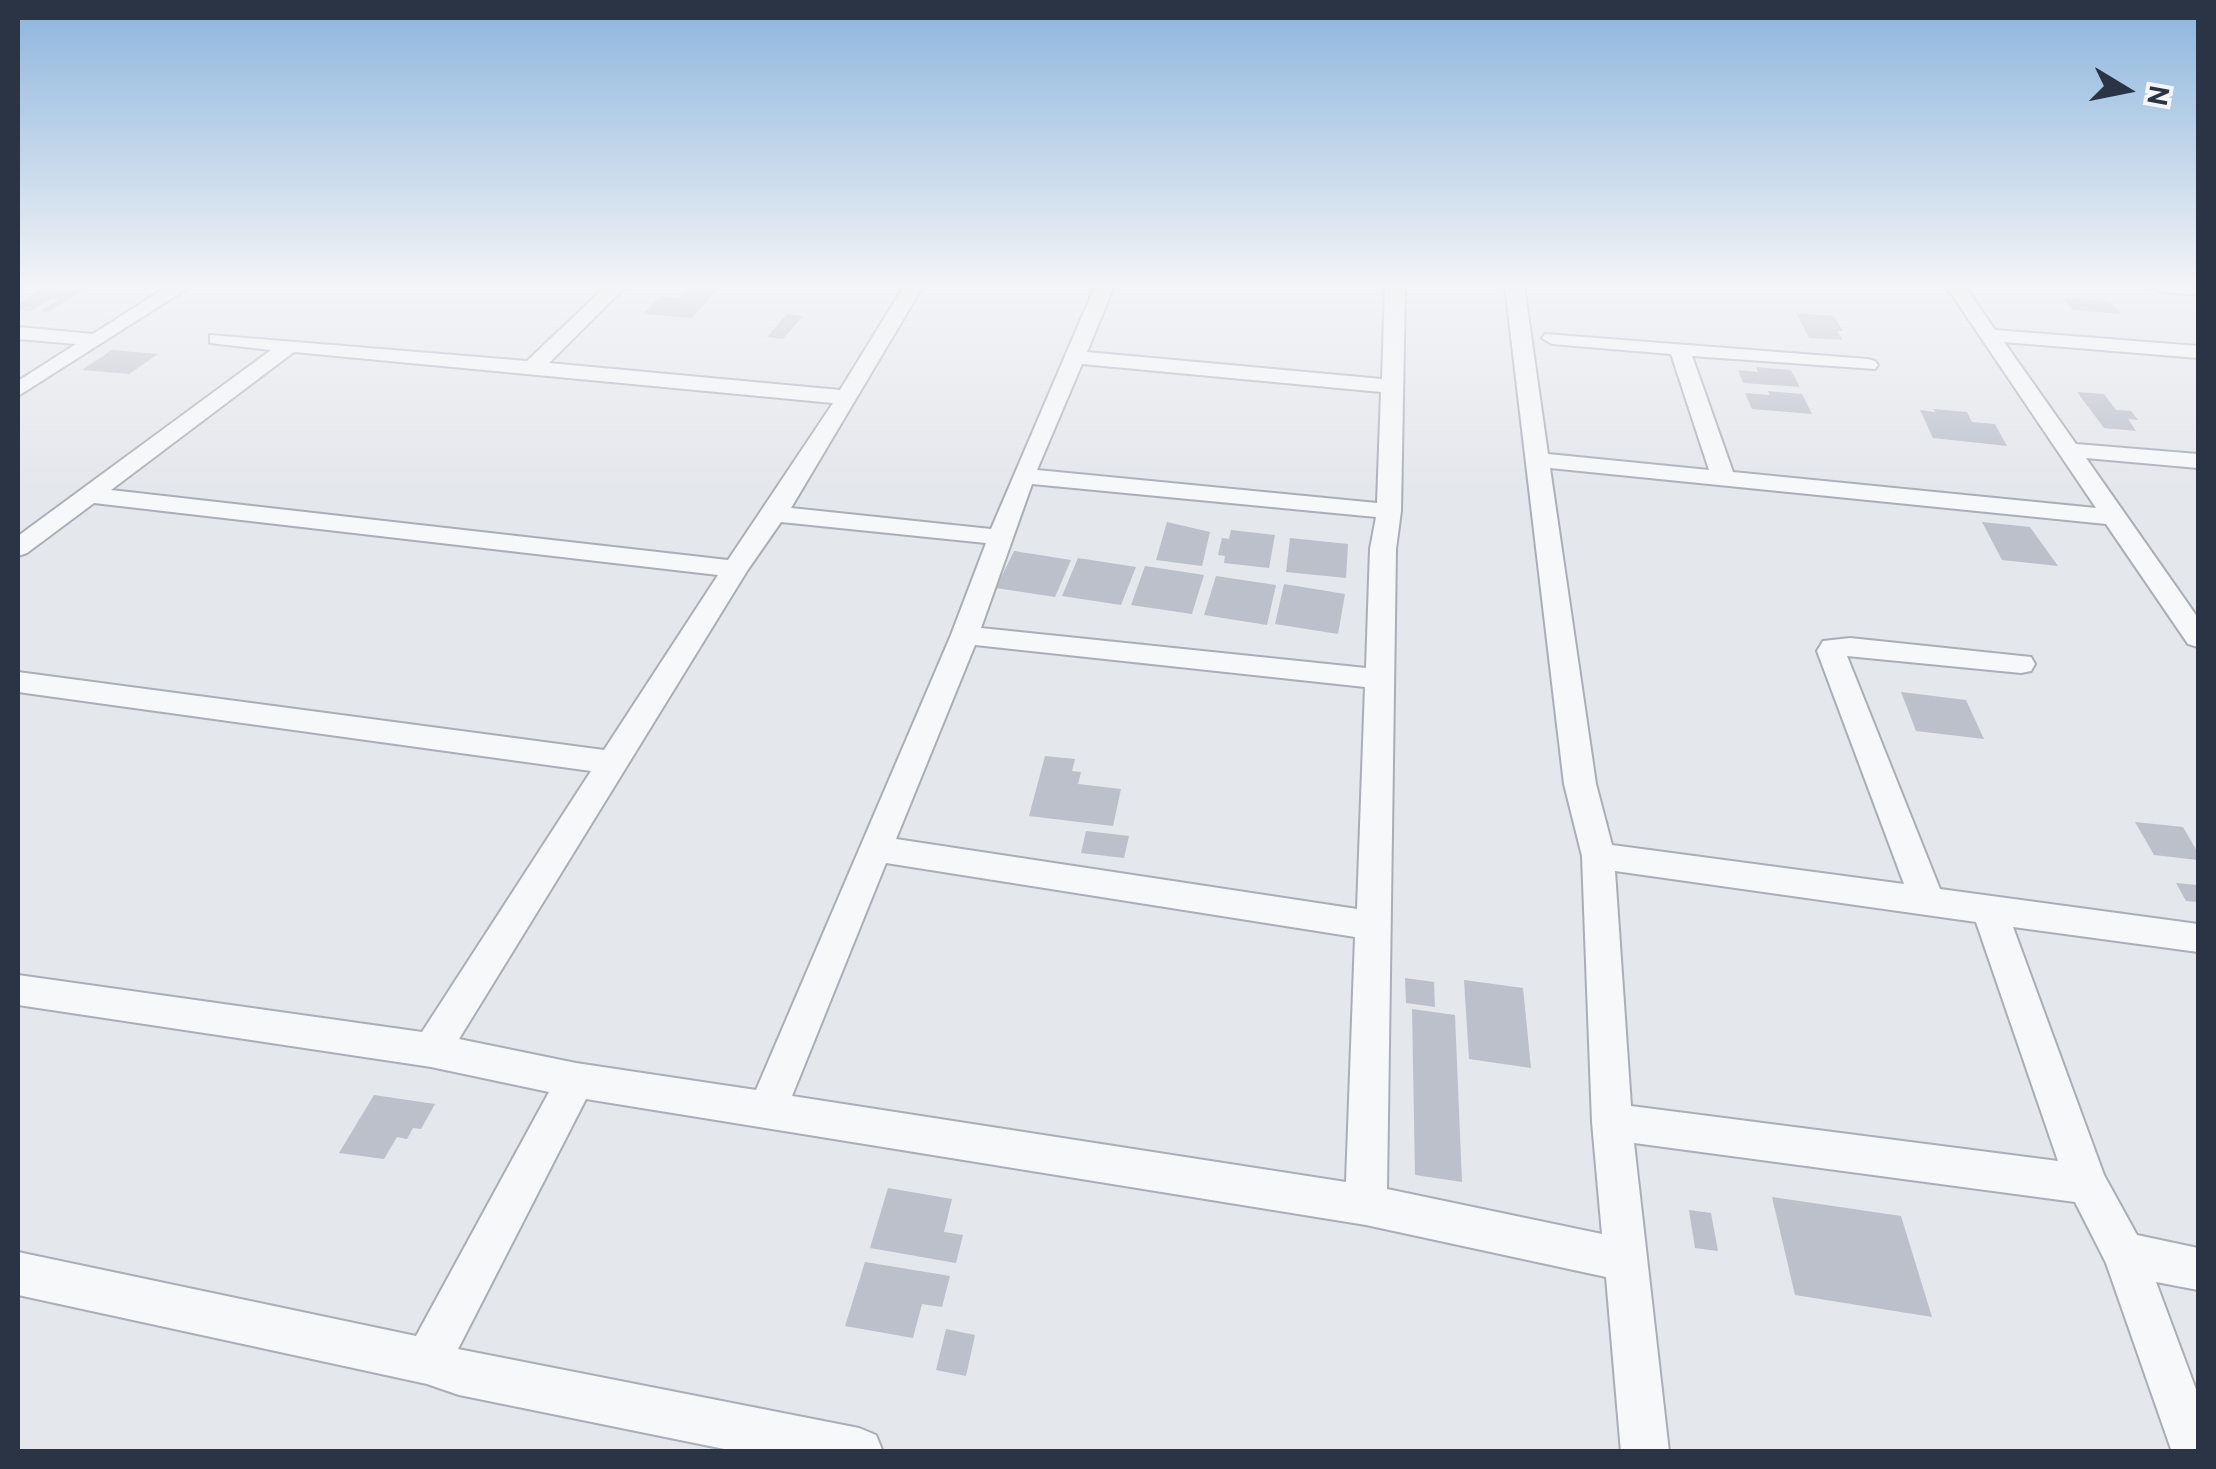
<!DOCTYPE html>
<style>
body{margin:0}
#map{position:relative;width:2216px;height:1469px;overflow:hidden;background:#e4e7ec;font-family:Overpass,sans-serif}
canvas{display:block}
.frame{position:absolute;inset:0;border:20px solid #2b3445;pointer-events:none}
.north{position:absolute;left:2076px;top:40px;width:100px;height:100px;-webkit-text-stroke:8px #f4f6f9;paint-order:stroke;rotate:100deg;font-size:28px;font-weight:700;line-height:40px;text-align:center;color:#2b3445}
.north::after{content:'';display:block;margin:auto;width:35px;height:45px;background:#2b3445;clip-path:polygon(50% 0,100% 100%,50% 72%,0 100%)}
</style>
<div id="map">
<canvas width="2216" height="1469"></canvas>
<div class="frame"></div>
<div class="north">N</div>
</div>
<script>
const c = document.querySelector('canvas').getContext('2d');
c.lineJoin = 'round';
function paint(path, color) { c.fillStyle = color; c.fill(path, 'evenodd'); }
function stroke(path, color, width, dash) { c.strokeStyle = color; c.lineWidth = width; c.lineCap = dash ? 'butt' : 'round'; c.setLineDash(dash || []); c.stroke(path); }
paint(new Path2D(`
 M 690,286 L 720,286 L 692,318 L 643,314 L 660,296 L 680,298 Z
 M 43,288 L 83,291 L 48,312 L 39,311 L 58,300 L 50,299 L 31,311 L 18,310 L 18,304 Z
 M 2062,298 L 2110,301 L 2121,314 L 2073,310 Z
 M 1796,313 L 1834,316 L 1843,331 L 1837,331 L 1843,340 L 1809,338 Z
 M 787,314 L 803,316 L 783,339 L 767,337 Z
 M 112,350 L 158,354 L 129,374 L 82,370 Z
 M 1756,367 L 1791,370 L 1800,387 L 1743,383 L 1738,370 L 1758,372 Z
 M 1768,391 L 1802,394 L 1812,414 L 1752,409 L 1745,393 L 1770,395 Z
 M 2077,392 L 2104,394 L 2116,410 L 2131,411 L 2138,420 L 2128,419 L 2136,431 L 2104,428 Z
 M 1933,409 L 1967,412 L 1972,422 L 1995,424 L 2007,446 L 1933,438 L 1920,410 L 1935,412 Z
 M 1167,522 L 1210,532 L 1202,566 L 1156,560 Z
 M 1982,522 L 2030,527 L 2058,566 L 2002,560 Z
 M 1231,530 L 1275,535 L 1269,568 L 1224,563 L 1225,556 L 1218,555 L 1222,538 L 1229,539 Z
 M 1290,538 L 1348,544 L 1346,578 L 1286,572 Z
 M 1014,551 L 1071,560 L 1055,597 L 996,588 Z
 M 1078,558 L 1136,567 L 1121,605 L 1062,596 Z
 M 1145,566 L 1204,575 L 1192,614 L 1131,605 Z
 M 1216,576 L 1276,585 L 1267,625 L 1204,615 Z
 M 1284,584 L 1345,594 L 1338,634 L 1275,624 Z
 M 1901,692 L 1966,700 L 1984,739 L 1916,731 Z
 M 1045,756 L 1075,759 L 1072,771 L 1081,772 L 1078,784 L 1121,789 L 1113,826 L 1029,816 Z
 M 2135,822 L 2183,827 L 2198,853 L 2198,860 L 2154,855 Z
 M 1086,831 L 1129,836 L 1124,858 L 1081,853 Z
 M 2176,883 L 2197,885 L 2198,902 L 2186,901 Z
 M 1405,978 L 1434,982 L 1435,1007 L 1406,1003 Z
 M 1464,980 L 1523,988 L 1531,1068 L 1469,1059 Z
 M 1412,1009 L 1455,1015 L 1462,1182 L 1415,1175 Z
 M 374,1095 L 435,1104 L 421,1129 L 413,1128 L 407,1139 L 397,1137 L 384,1159 L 339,1153 Z
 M 888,1188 L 952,1199 L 944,1232 L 963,1235 L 956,1263 L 870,1248 Z
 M 1772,1197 L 1901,1216 L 1932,1317 L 1795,1295 Z
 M 1689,1210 L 1711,1213 L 1718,1251 L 1695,1248 Z
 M 865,1262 L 950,1276 L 942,1307 L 922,1304 L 913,1338 L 845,1326 Z
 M 946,1329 L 975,1335 L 966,1376 L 936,1370 Z`), '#bbc0ca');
const minor = new Path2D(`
 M 168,286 L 191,286 L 18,396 L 18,381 L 76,344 L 18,339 L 18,327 L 93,334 Z
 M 606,286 L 626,286 L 549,363 L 840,390 L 904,286 L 923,286 L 791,508 L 991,529 L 1095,286 L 1114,286 L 1087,352 L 1382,379 L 1385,286 L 1405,286 L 1401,511 L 1396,549 L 1387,1189 L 1602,1234 L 1592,1122 L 1582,856 L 1564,784 L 1505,286 L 1524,286 L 1548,454 L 1709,470 L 1671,354 L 1552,344 L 1542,338 L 1545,334 L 1868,359 L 1875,361 L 1878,365 L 1875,369 L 1692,356 L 1733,472 L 2096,508 L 1946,286 L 1965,286 L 1995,330 L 2198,346 L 2198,358 L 2004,342 L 2076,444 L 2198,454 L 2198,468 L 2086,458 L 2198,618 L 2198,647 L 2188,644 L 2106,524 L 1550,468 L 1596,784 L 1612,845 L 1904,884 L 1817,651 L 1823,641 L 1850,638 L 2031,657 L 2035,664 L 2031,671 L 2021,673 L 1847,656 L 1940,889 L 2198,924 L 2198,952 L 2013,927 L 2104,1175 L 2137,1235 L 2198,1248 L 2198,1290 L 2156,1282 L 2198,1395 L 2198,1452 L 2172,1452 L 2106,1263 L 2075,1202 L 1634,1143 L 1669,1452 L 1621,1452 L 1606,1277 L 1366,1225 L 586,1099 L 458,1349 L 859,1428 L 876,1435 L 883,1452 L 739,1452 L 459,1395 L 427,1384 L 18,1295 L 18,1252 L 416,1336 L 549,1092 L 431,1067 L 18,1005 L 18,975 L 422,1032 L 591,771 L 18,692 L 18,672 L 604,750 L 718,575 L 94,503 L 27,553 L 18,556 L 18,536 L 271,350 L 210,343 L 210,335 L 527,361 ZM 294,352 L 833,403 L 728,560 L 111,490 ZM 1082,364 L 1381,392 L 1377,503 L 1037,470 ZM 1032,484 L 1376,517 L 1370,549 L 1366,668 L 981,628 ZM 781,522 L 986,543 L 951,635 L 756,1090 L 576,1063 L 459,1039 L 747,571 ZM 975,645 L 1365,687 L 1357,909 L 896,839 ZM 886,863 L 1355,937 L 1346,1182 L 792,1096 ZM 1615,871 L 1976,922 L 2058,1161 L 1631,1106 Z
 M 2151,286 L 2198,286 L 2198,295 L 2160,292 Z`);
stroke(minor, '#a9aeb7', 4);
paint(minor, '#f7f8fa');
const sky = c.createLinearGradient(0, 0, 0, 492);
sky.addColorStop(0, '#8bb4dd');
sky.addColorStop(0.58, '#f3f4f6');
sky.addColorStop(1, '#f3f4f600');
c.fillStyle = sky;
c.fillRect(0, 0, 2216, 492);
</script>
